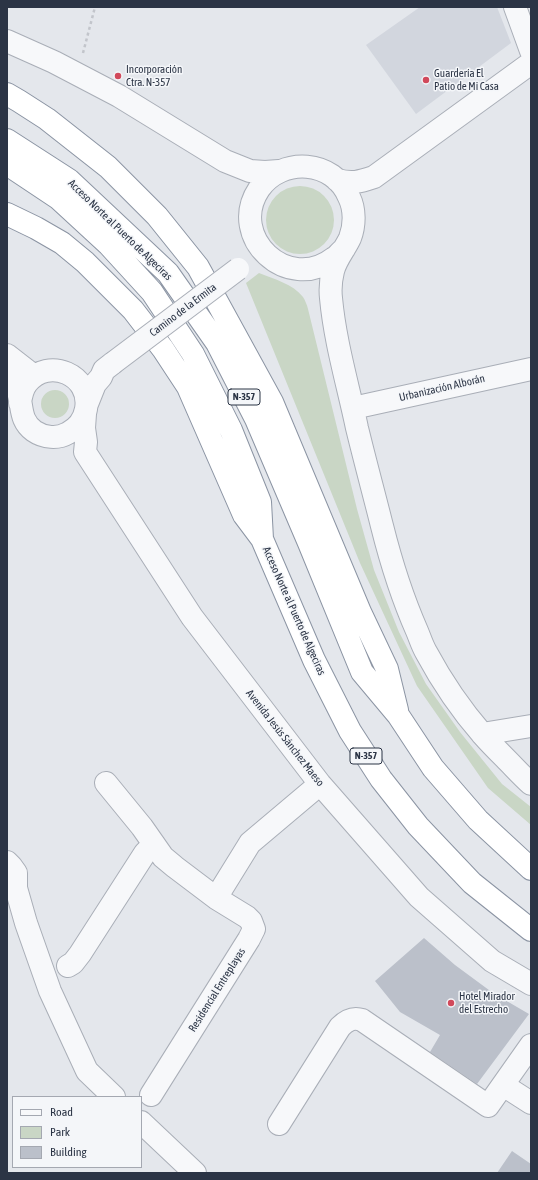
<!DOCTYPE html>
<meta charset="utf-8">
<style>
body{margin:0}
#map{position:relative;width:538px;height:1180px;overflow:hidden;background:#e4e7ec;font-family:"Asap Condensed",sans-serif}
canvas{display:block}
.frame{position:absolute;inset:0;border:8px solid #2b3445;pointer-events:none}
.legend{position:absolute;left:12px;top:1096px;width:130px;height:72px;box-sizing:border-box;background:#f4f6f9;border:1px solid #a4a8b1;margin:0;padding:5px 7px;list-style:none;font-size:12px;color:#2b3445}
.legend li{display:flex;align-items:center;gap:8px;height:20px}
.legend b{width:20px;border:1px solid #a4a8b1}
</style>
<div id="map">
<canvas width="538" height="1180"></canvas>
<div class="frame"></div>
<ul class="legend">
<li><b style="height:5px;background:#f7f8fa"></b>Road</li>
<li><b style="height:11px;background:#c9d6c5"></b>Park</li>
<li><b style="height:11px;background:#bbc0ca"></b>Building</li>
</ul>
</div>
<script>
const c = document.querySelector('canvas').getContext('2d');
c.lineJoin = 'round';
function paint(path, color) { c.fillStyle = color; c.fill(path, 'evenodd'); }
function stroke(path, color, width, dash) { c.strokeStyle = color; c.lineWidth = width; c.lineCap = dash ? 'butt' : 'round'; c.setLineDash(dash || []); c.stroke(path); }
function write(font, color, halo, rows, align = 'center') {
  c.font = font + ' "Asap Condensed",sans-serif'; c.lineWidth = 3; c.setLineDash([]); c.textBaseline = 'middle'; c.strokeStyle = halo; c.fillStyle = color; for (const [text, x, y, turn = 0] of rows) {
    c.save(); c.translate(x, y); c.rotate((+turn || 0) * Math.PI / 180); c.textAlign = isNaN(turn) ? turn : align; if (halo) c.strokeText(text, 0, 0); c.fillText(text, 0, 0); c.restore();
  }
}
paint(new Path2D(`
 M 420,7 L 497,7 L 511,43 L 416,114 L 366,45 Z`), '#d2d6de');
paint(new Path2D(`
 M266 220a34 34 0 1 1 68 0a34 34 0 1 1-68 0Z
 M 259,273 C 274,279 293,284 303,297 C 305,300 307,305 308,309 L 357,509 L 374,570 L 399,632 L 426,684 L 460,732 L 502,784 L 531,807 L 531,825 L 488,788 L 417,686 L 360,563 L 246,283 Z
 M41 404a14 14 0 1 1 28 0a14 14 0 1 1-28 0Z`), '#c9d6c5');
paint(new Path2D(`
 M 424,938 L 455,965 L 493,993 L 529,1014 L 477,1084 L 430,1052 L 440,1035 L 400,1012 L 375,981 Z
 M 512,1151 L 531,1164 L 531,1173 L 497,1173 Z`), '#bbc0ca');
const minor = new Path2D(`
 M 515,7 L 531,51
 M 7,41 L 54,62 L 119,96 L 225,161 L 250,171 L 265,172 L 279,171
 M 337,180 C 352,184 359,182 374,177 L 531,63
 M 344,249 C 340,252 338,256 334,258 C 288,294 227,237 259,189 C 282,156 334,160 349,197 C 355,209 355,225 350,238 C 345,249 336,259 333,271 C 331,279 330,289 331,298 C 335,342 348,385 357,428 C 365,461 374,494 382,526 C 391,562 402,597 417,631 C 420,638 422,645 426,652 C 441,680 462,711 483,735 C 490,743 498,751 505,758 C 514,767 522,776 531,784
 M 7,355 L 34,376
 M 7,377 C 11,382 15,387 18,392 C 23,406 19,420 34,431 C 44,438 58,439 68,433 C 78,428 84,420 86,409 C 92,375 48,356 27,383 C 22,389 21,396 20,403
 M 87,404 L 95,384 L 101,377 L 104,370 L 113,363
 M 353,408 L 531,369
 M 85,414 L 84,428 L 86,442 L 85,452 L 192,617 L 320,784 L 419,897 L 492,961 L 531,984
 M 482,734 L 531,726
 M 106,783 L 142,827 L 163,857 L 175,867 L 216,898 L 247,917 L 251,921 L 254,929 L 249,939 L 151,1095
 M 7,862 L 11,866 L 16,873 L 16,888 L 26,923 L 50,991 L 87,1071 L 114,1097
 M 216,898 L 250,843 L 320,784
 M 68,966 L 73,963 L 80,954 L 145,853 L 154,844
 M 503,1085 L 531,1103
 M 141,1122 L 195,1173
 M 279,1124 L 340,1027 C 347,1020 353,1017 362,1020 L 488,1106 L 531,1045`);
const highway = new Path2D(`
 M 7,94 L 19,101 L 47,119 L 108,167 L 157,216 L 198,267 L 272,402 L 360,612 L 387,669 L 397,710
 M 7,140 L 69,180 L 168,273 L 217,343 L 256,419 L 309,543 L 362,672 L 398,715 L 433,768 L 478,820 L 531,869
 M 7,164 L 58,198 L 109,245 L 152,292 L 193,354 L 231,430 L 260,502 L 262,539 L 314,660 L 350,731 L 381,779 L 418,826 L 472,883 L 531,930
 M 7,214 L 36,228 L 62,243 L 85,262 L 133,310 L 163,349 L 188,387 L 244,515 L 262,539`);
stroke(minor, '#a9aeb7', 24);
stroke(highway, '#8b94a3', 24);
stroke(new Path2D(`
 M 83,53 L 95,7`), '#c2c5cb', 2.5, [3, 3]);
stroke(minor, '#f7f8fa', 22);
stroke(highway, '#fff', 22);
const minorBridge = new Path2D(`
 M 113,363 L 238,269`);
stroke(minorBridge, '#a9aeb7', 24, []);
stroke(minorBridge, '#f7f8fa', 22);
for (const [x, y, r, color] of [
 [118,76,4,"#d1495b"],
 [426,80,4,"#d1495b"],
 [451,1003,4,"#d1495b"]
]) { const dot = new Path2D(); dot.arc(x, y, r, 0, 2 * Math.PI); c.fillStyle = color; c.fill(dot); stroke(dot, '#f4f6f9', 1.5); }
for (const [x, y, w] of [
 [244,397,32],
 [366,756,32]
]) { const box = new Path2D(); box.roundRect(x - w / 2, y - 8, w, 16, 3); c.fillStyle = '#f4f6f9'; c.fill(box); stroke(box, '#2b3445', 1); }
write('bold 10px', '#2b3445', null, [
 ["N-357",244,397],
 ["N-357",366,756]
]);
write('11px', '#2b3445', '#f4f6f9', [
 ["Incorporación",126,70],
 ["Ctra. N-357",126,83],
 ["Guardería El",434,74],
 ["Patio de Mi Casa",434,87],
 ["Hotel Mirador",459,997],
 ["del Estrecho",459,1010]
], 'left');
write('11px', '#2b3445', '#f4f6f9', [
 ["Acceso Norte al Puerto de Algeciras",120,230,44],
 ["Camino de la Ermita",183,310,-37],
 ["Urbanización Alborán",442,388,-13],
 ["Acceso Norte al Puerto de Algeciras",294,611,66],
 ["Avenida Jesús Sánchez Maeso",285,738,52],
 ["Residencial Entreplayas",217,990,-58]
]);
</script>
